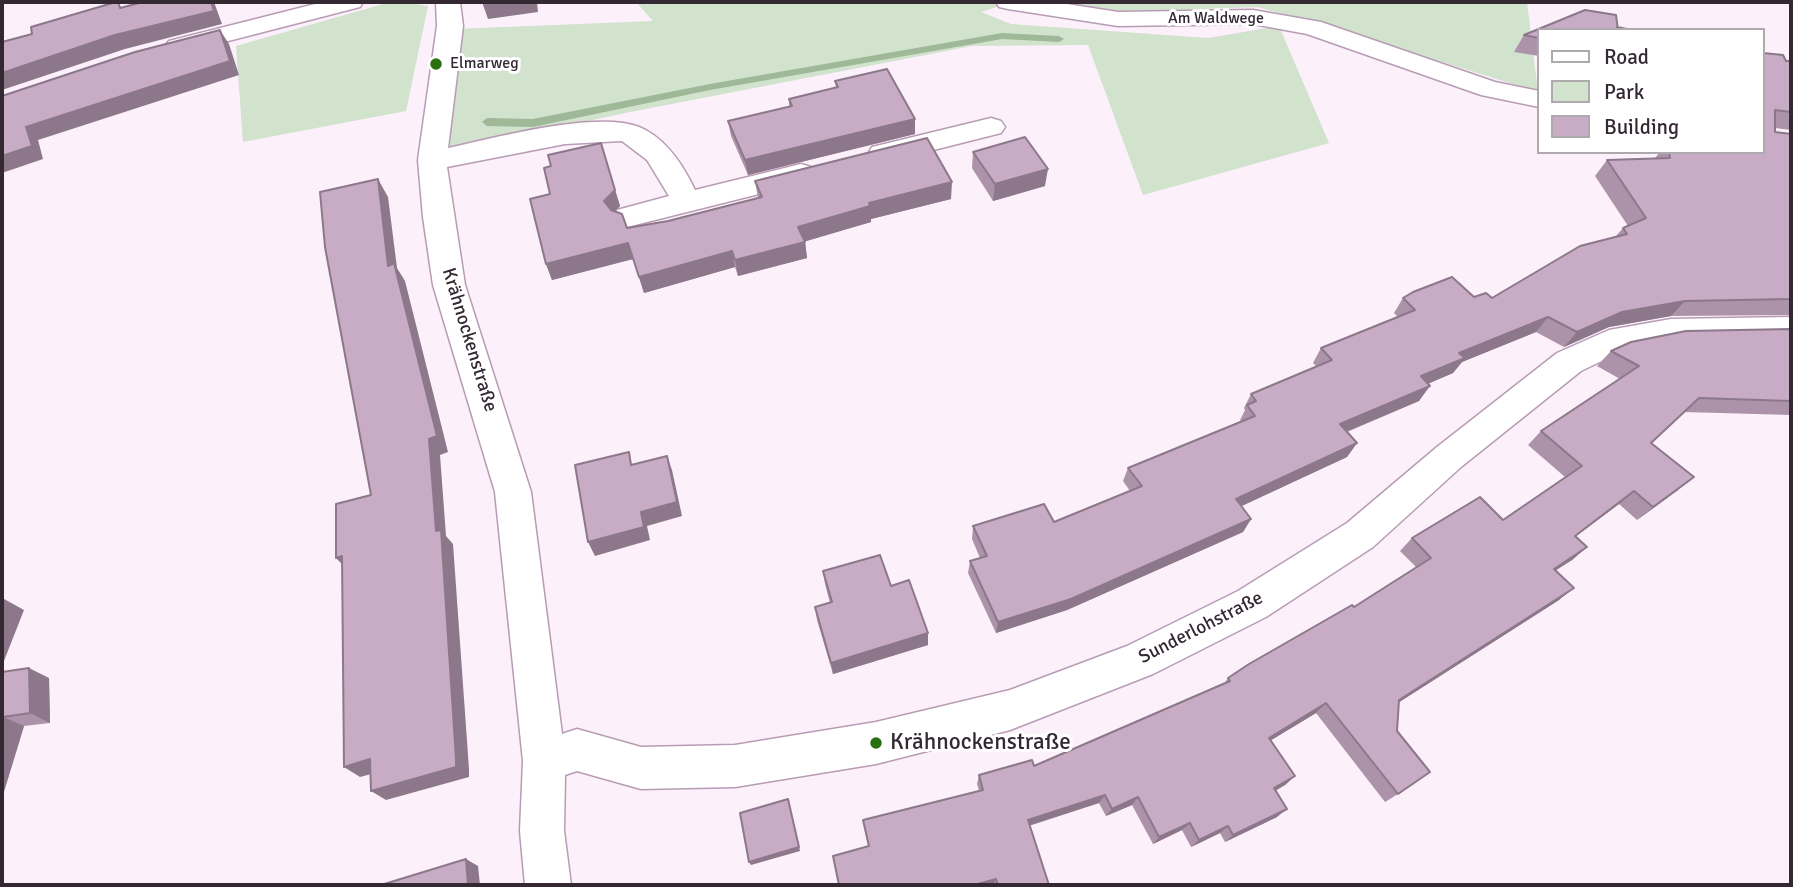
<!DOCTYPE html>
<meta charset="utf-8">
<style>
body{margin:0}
#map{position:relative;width:1793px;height:887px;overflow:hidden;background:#fcf0fb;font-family:Signika,sans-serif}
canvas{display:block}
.frame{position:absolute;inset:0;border:4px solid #342933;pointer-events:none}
.legend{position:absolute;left:1537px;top:28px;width:228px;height:126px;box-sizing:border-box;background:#fff;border:2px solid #aea9ad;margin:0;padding:9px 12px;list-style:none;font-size:21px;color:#342933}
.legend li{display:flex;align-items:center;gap:14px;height:35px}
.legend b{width:35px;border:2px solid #aea9ad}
</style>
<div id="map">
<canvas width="1793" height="887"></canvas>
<div class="frame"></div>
<ul class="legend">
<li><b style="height:9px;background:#fff"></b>Road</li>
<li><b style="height:19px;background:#d1e2cd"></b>Park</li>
<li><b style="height:19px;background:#c8abc5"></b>Building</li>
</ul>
</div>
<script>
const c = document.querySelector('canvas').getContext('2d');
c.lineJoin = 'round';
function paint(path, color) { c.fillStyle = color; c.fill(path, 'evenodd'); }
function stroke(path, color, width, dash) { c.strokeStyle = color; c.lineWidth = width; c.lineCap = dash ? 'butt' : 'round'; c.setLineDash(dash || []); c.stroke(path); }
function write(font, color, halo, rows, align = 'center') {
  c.font = font + ' Signika,sans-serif'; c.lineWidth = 6; c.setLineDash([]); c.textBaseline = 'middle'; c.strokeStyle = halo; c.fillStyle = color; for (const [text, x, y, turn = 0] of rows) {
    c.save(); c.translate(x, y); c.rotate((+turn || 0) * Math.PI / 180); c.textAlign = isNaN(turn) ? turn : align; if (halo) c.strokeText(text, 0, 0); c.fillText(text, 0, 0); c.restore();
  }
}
paint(new Path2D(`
 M 404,2 L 428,6 L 406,111 L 243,142 L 236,46 L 383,4 Z
 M 636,2 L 1012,2 L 981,12 L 1011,24 L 1208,38 L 1279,26 L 1329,143 L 1143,195 L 1088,45 L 972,46 L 630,112 L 442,152 L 455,29 L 653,21 Z
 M 1030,2 L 1527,2 L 1538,92 L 1334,28 L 1257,7 L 1124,12 Z`), '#d1e2cd');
paint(new Path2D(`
 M 1002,33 L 1059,36 L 1064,39 L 1059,42 L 1002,39 L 710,90 L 533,127 L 487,126 L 482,122 L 487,118 L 533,119 L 710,84 Z`), '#9eb898');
const street = new Path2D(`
 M 323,2 L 363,2 L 360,7 L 178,54 L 169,51 L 165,46 L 169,41 Z
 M 436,2 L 460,2 L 463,26 L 448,148 C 494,138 597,110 639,127 C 666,138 683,165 695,190 L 801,164 L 811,167 L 815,174 L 811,181 L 627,227 L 617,224 L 612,217 L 617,210 L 669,196 L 647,160 L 622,141 L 565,144 L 447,167 L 465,285 L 531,492 L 562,734 L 577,729 L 641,747 L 735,745 L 876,722 L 1010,690 L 1127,646 L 1238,591 L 1347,523 L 1437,447 L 1557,353 L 1609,330 L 1671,319 L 1791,317 L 1791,341 L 1671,343 L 1616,354 L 1581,371 L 1461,467 L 1373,547 L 1266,617 L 1153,674 L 1010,730 L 876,764 L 735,787 L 641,789 L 577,771 L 565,775 L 564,831 L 571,885 L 525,885 L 520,831 L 523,761 L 495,492 L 433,285 L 423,217 L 418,160 L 437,26 Z
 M 996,2 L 1054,2 L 1118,12 L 1253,10 L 1321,22 L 1495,82 L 1539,91 L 1539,107 L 1481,95 L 1307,34 L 1253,24 L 1118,26 L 1008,9 L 999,7 Z
 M 991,118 L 1001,121 L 1005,127 L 1001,133 L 882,163 L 872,161 L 868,154 L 872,147 Z`);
stroke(street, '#b89cb5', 3);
paint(street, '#fff');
paint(new Path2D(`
 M 1585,10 L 1616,15 L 1617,27 L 1632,30 L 1539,30 L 1539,56 L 1514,52 L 1524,35 Z
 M 1786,61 L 1791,61 L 1791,130 L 1775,128 L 1775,132 L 1791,134 L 1791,315 L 1671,316 L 1609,327 L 1564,347 L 1536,332 L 1462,362 L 1453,373 L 1428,384 L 1419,401 L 1347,432 L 1357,443 L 1347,457 L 1241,506 L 1251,519 L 1243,532 L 1067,610 L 996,633 L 968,573 L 970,561 L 980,558 L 972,539 L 973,526 L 1054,522 L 1130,491 L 1123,481 L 1128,468 L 1241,421 L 1240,420 L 1245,410 L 1244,408 L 1251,394 L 1317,367 L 1313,363 L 1321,348 L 1398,317 L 1394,313 L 1403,298 L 1492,298 L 1616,236 L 1623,228 L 1628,226 L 1595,176 L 1607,160 L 1655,158 L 1660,152 L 1763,152 Z
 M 835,81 L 915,134 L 748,175 L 731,136 L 728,121 L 789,107 L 789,99 L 836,88 Z
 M 601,143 L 620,206 L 615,212 L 627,228 L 668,221 L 758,198 L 755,181 L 951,199 L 871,219 L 871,222 L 805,241 L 807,258 L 738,276 L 735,267 L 644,293 L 633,259 L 552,280 L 546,264 L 551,166 Z
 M 973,152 L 1045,186 L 993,201 L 972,168 Z
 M 1791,329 L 1791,415 L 1684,412 L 1651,443 L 1678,490 L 1637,520 L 1619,504 L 1576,536 L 1587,547 L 1572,560 L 1556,570 L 1559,600 L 1399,702 L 1397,731 L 1398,794 L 1385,802 L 1316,713 L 1271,740 L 1295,776 L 1285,785 L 1276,790 L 1277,817 L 1225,842 L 1220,833 L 1191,847 L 1182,830 L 1153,844 L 1132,805 L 1106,816 L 1099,803 L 1029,826 L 1049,885 L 839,885 L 868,846 L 863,820 L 979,791 L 977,784 L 979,775 L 1034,766 L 1224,684 L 1228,678 L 1354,607 L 1417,568 L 1400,551 L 1412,538 L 1503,520 L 1565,477 L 1528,445 L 1541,431 L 1620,379 L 1597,366 L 1611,351 Z
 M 823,571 L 891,586 L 928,633 L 928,645 L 833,674 L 817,620 L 815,607 L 830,603 L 825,584 Z
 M 2,672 L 49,678 L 50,723 L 24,726 L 2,798 Z`), '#ac93a9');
paint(new Path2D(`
 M 211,2 L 214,2 L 222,24 L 125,49 L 2,90 L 2,73 Z
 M 482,2 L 537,2 L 538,12 L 488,19 Z
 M 220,30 L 229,44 L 239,75 L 38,140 L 43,159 L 2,173 L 2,156 L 26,127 Z
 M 915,119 L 915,134 L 748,175 L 745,160 Z
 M 1048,169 L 1045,186 L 993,201 L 995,184 Z
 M 378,179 L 388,197 L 397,268 L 405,281 L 448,452 L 440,455 L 446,536 L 453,544 L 469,769 L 469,777 L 386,800 L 371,791 L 436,531 L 388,266 Z
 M 952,182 L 951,199 L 871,219 L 871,222 L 800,243 L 798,227 L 869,203 Z
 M 615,190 L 620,206 L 609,217 L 604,201 Z
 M 805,242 L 807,258 L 738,276 L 735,260 Z
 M 628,243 L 633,259 L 552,280 L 546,264 Z
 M 732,251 L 735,267 L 644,293 L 639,277 Z
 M 1685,301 L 1671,316 L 1609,327 L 1564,347 L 1577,332 L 1622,312 Z
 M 1548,317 L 1536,332 L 1462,362 L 1453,373 L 1410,391 L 1421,376 L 1459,353 Z
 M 1430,386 L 1419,401 L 1331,438 L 1340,424 Z
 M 1357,443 L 1347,457 L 1229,512 L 1236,499 Z
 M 667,456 L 672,470 L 682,516 L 647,526 L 650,540 L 595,556 L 588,542 L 641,512 Z
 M 1694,477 L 1678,490 L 1637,520 L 1653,507 Z
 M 1634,491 L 1619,504 L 1560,548 L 1575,536 Z
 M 1251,519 L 1243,532 L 1067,610 L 996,633 L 998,622 Z
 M 1587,547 L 1572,560 L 1539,581 L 1554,569 Z
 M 342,556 L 350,572 L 336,558 Z
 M 1574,588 L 1559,600 L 1387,710 L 1399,700 Z
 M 4,599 L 24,610 L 2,666 L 2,604 Z
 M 928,633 L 928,645 L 833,674 L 831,663 Z
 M 29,668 L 49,678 L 50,723 L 30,713 Z
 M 1326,703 L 1316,713 L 1260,747 L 1269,738 Z
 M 3,717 L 24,726 L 2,798 L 2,721 Z
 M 370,759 L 386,770 L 360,777 L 344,767 Z
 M 1295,776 L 1285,785 L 1265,797 L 1274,788 Z
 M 1105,795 L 1099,803 L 1024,827 L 1028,820 Z
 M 1138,797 L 1132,805 L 1106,816 L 1112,809 Z
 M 788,799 L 800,851 L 751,865 L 749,862 Z
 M 1287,809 L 1277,817 L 1225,842 L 1233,835 Z
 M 1190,823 L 1182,830 L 1153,844 L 1159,837 Z
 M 1228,826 L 1220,833 L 1191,847 L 1199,840 Z
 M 466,859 L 478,866 L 480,885 L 468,885 Z
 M 996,879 L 993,885 L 974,885 Z`), '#8c788a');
const building = new Path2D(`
 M 116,2 L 118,2 L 120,8 L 143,2 L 211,2 L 214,11 L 115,35 L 2,73 L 2,42 L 32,34 L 31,27 Z
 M 1585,10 L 1616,15 L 1618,30 L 1539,30 L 1539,38 L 1524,35 Z
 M 1617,27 L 1632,30 L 1618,30 Z
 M 220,30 L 230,61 L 26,127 L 32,146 L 2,156 L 2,96 L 135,52 Z
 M 1763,53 L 1783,55 L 1786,61 L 1791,61 L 1791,112 L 1775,110 L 1775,132 L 1791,134 L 1791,299 L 1685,301 L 1622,312 L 1577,332 L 1548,317 L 1459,353 L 1465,358 L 1421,376 L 1430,386 L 1340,424 L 1357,443 L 1236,499 L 1251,519 L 1071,599 L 998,622 L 970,561 L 987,556 L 973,526 L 1044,504 L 1054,522 L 1142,486 L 1128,468 L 1255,416 L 1247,405 L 1256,401 L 1251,394 L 1332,360 L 1321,348 L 1415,310 L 1403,298 L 1413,292 L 1452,277 L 1474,297 L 1486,293 L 1492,298 L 1580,246 L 1627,234 L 1623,228 L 1646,218 L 1607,160 L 1670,158 L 1669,152 L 1763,152 Z
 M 887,69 L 915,119 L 745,160 L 728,121 L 792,106 L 789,99 L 838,87 L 835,81 Z
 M 1025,137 L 1048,169 L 995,184 L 973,152 Z
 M 927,138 L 952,182 L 869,203 L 870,206 L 798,227 L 805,242 L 735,260 L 732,251 L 639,277 L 628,243 L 546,264 L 530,199 L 550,194 L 544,168 L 551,166 L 548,155 L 601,143 L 615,190 L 604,201 L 611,210 L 622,214 L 627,228 L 668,221 L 762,197 L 755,181 Z
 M 378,179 L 388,266 L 394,263 L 437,436 L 429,439 L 436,531 L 441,530 L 456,759 L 456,767 L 371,791 L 370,759 L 344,767 L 342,556 L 336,558 L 336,504 L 371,495 L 325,247 L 320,192 Z
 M 1791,329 L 1791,401 L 1699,398 L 1651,443 L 1694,477 L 1653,507 L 1634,491 L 1575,536 L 1587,547 L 1554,569 L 1574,588 L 1399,700 L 1397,731 L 1430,772 L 1398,794 L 1326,703 L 1269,738 L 1295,776 L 1274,788 L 1287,809 L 1233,835 L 1228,826 L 1199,840 L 1190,823 L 1159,837 L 1138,797 L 1112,809 L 1105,795 L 1028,820 L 1049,885 L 998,885 L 996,879 L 974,885 L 839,885 L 833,856 L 869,846 L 863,820 L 983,790 L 979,775 L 1032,760 L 1034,766 L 1230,681 L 1228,678 L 1249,664 L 1352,605 L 1354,607 L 1431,558 L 1412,538 L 1480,497 L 1503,520 L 1582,466 L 1541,431 L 1639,366 L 1611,351 L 1631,342 L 1686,331 Z
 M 629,452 L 631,465 L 667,456 L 677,502 L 641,512 L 644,527 L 588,542 L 575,465 Z
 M 880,555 L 891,586 L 909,580 L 928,633 L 831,663 L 815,607 L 832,602 L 823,571 Z
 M 29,668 L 30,713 L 3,717 L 2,721 L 2,672 Z
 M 788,799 L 799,847 L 749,862 L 740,813 Z
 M 466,859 L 468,885 L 381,885 Z`);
paint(building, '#c8abc5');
stroke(building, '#8c788a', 2);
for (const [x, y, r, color] of [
 [436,64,7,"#297010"],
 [876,743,7,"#297010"]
]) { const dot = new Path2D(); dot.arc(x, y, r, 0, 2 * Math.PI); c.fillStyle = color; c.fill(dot); stroke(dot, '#fff', 2.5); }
write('16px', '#342933', '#fff', [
 ["Am Waldwege",1216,19]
]);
write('16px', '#342933', '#fff', [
 ["Elmarweg",450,64]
], 'left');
write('19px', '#342933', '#fff', [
 ["Krähnockenstraße",469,340,73],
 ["Sunderlohstraße",1201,628,-27]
]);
write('23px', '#342933', '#fff', [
 ["Krähnockenstraße",890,743]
], 'left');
</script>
